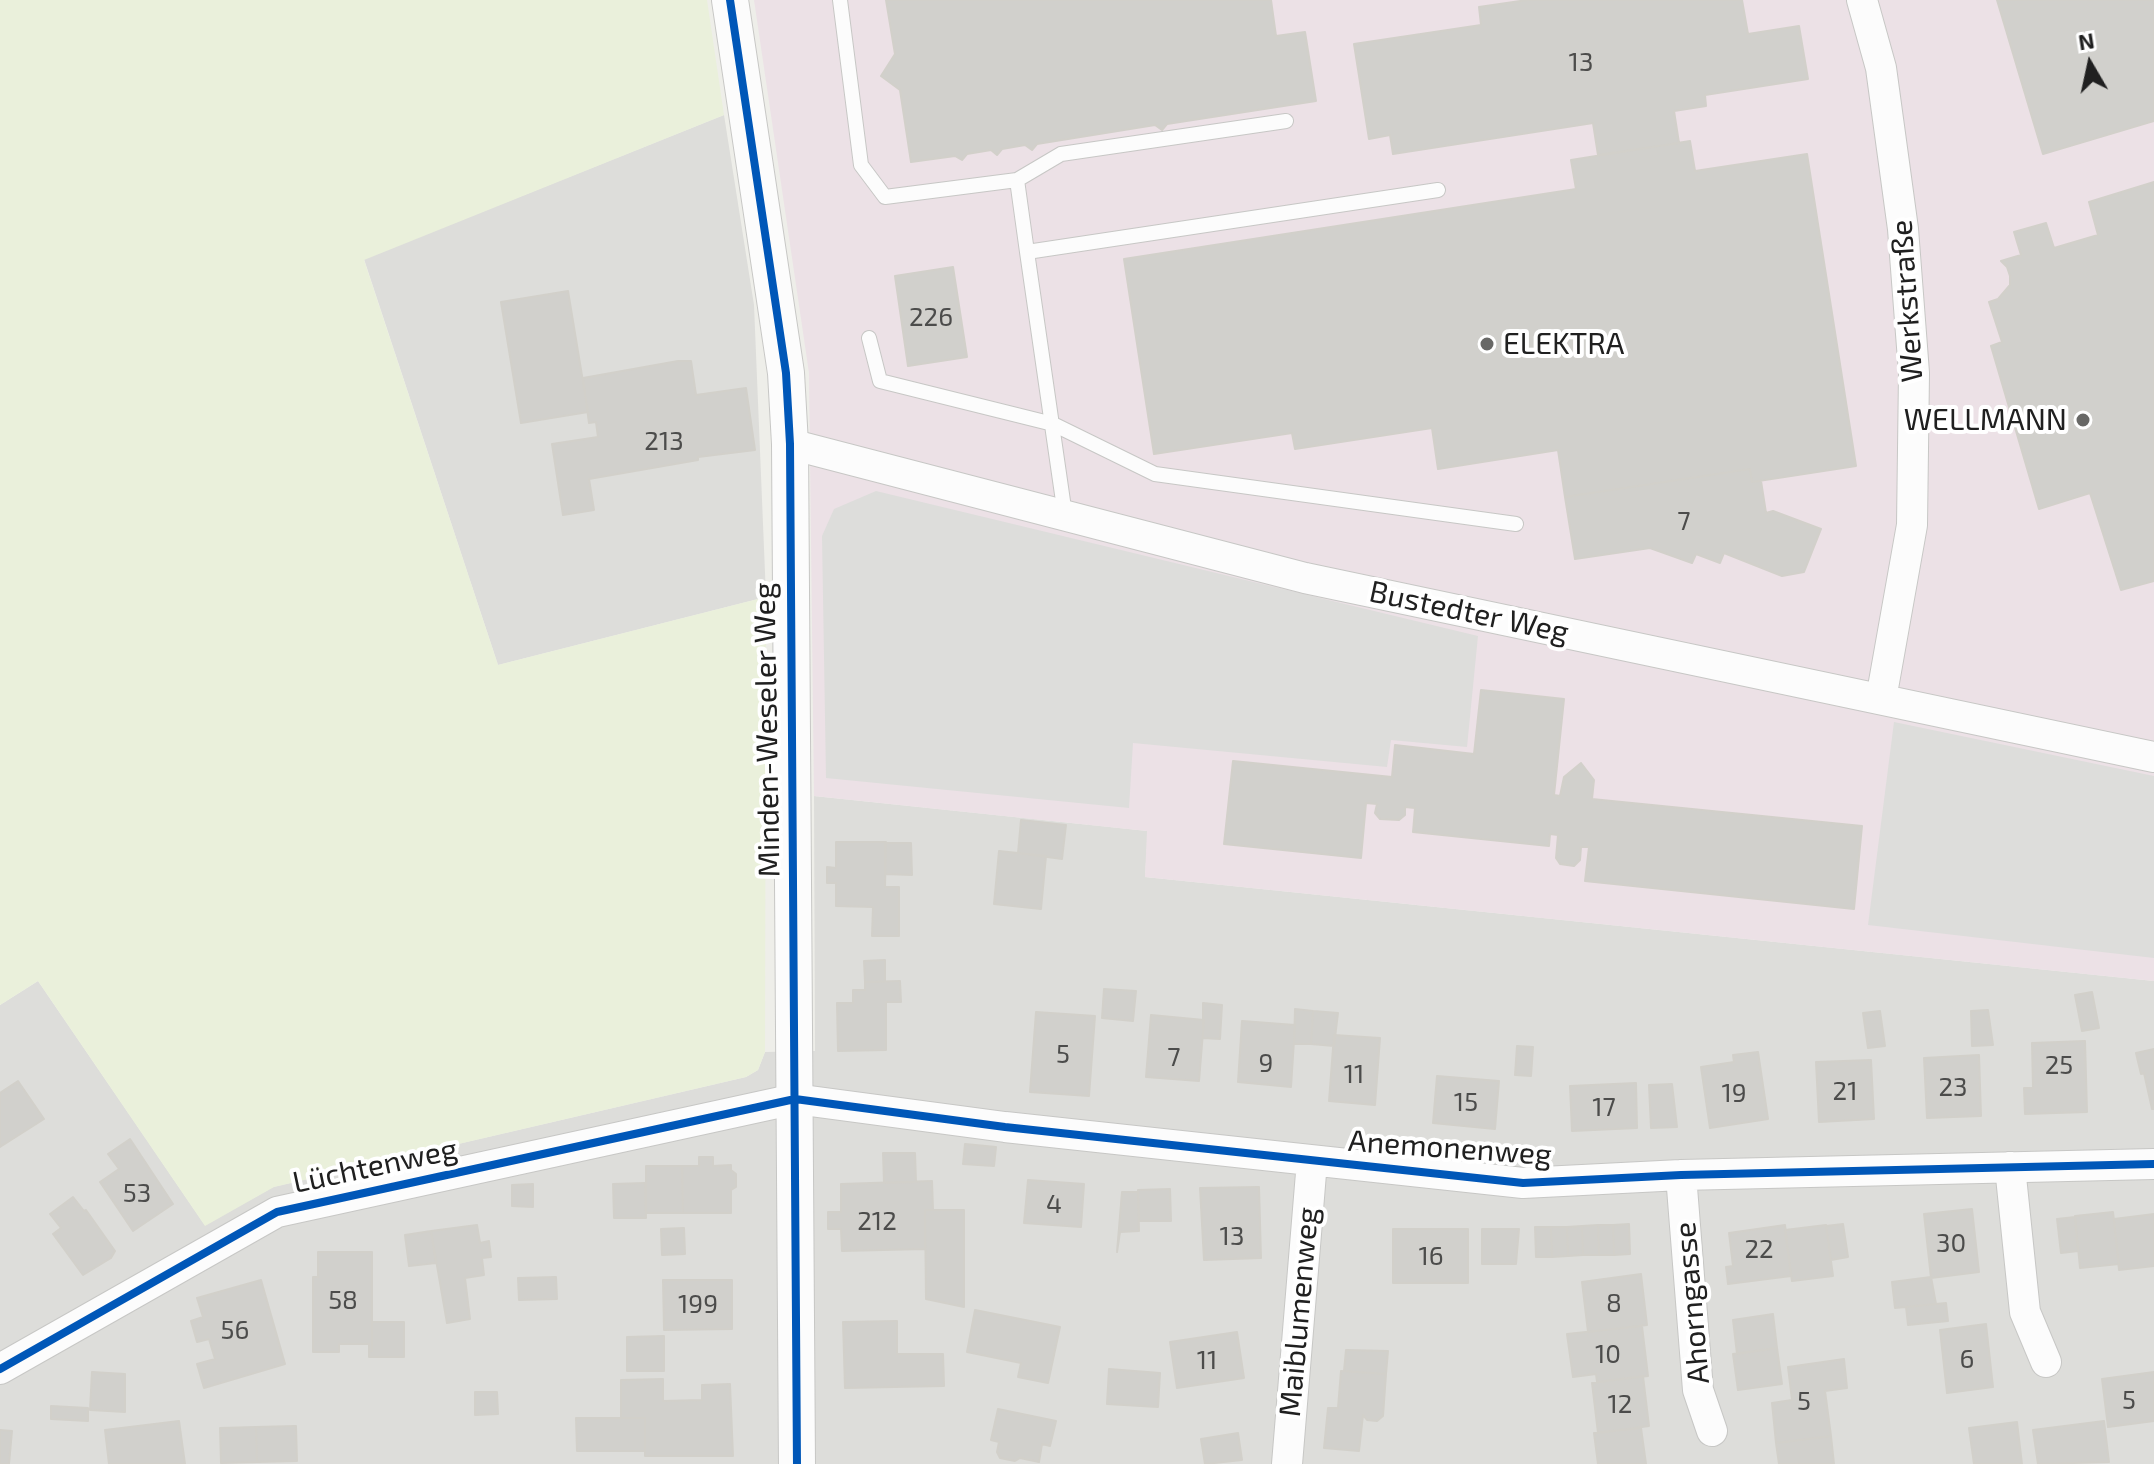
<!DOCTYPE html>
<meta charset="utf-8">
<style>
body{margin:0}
#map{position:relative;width:2154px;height:1464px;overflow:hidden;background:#eeeee9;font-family:"Exo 2",sans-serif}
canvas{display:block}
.north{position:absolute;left:2050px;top:24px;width:80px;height:80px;-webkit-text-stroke:6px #fff;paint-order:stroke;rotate:351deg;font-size:22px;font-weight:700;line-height:32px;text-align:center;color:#202020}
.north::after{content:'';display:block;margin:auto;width:28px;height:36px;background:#202020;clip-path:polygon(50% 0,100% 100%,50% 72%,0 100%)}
</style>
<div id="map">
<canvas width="2154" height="1464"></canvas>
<div class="north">N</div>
</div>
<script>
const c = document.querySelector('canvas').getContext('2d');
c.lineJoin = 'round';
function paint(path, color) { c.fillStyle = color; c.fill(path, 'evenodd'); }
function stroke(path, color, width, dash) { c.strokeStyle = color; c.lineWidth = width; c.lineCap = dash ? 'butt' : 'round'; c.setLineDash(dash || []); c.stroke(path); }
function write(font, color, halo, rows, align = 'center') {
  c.font = font + ' "Exo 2",sans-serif'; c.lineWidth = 8; c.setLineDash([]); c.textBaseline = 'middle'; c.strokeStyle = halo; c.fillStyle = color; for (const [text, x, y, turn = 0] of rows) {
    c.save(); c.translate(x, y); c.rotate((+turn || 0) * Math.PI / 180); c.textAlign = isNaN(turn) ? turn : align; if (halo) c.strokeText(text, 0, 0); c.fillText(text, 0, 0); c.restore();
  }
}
paint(new Path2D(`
 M 724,115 L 754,305 L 766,597 L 498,665 L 364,259 Z
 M 814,796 L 1148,831 L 1145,877 L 2154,981 L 2154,1464 L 0,1464 L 0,1005 L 38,981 L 205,1225 L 273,1187 L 746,1077 L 758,1070 L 765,1052 L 815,1051 Z`), '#ddddda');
paint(new Path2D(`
 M 754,0 L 2154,0 L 2154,981 L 1145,877 L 1147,831 L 814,796 L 809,373 Z`), '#ece1e6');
paint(new Path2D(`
 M 0,0 L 707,0 L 724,115 L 364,260 L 498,665 L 766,597 L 765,1052 L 758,1070 L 746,1077 L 274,1187 L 205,1226 L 38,981 L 0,1005 Z`), '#eaf0db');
paint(new Path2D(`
 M 876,491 L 1478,636 L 1467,747 L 1391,740 L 1387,767 L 1133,743 L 1129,808 L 826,778 L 822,536 L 834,509 Z
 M 1894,722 L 2154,776 L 2154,958 L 1868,925 Z`), '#dddddb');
const building = new Path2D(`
 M 886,0 L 1271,0 L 1276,36 L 1305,32 L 1316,101 L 1167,124 L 1162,130 L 1155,125 L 1037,144 L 1032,150 L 1025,145 L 1002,149 L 997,155 L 991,150 L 967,154 L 962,160 L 955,156 L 911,162 L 900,90 L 881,76 L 895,54 Z
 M 1527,0 L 1742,0 L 1748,34 L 1799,26 L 1808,79 L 1705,95 L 1706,106 L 1674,111 L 1679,143 L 1598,155 L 1593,123 L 1393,154 L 1390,135 L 1369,139 L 1354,44 L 1481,25 L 1479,7 Z
 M 1997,0 L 2154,0 L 2154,121 L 2043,154 Z
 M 1690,141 L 1695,171 L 1807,154 L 1856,466 L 1752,482 L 1750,469 L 1565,497 L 1558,450 L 1438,469 L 1432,428 L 1295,449 L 1292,433 L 1154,454 L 1124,259 L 1576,189 L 1571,160 Z
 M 2154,182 L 2154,581 L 2121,590 L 2090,493 L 2039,509 L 1991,346 L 2002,342 L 1989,302 L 1998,299 L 2010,285 L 2010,276 L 2007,267 L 2001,261 L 2021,255 L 2014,232 L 2046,223 L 2054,248 L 2098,235 L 2089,202 Z
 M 953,267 L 967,357 L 908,366 L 895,276 Z
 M 568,291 L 588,412 L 521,423 L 501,302 Z
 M 678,361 L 691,361 L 696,395 L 746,388 L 755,450 L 698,457 L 698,460 L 589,479 L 594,510 L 563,515 L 552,444 L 598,437 L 596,422 L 589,423 L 583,378 Z
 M 1750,469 L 1752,482 L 1761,481 L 1766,513 L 1773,511 L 1821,529 L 1804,572 L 1782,576 L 1724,553 L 1720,563 L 1696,554 L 1692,563 L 1650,548 L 1575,559 L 1565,497 Z
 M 1481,690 L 1564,699 L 1554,795 L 1560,796 L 1564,777 L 1581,763 L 1594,780 L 1592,799 L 1862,826 L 1854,909 L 1585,881 L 1589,847 L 1581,847 L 1580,860 L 1574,866 L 1560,864 L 1556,858 L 1558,835 L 1550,834 L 1549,846 L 1413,832 L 1415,808 L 1405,807 L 1405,815 L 1399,820 L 1380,819 L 1375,813 L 1377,804 L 1366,803 L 1361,858 L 1224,844 L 1233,761 L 1392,777 L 1395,745 L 1474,754 Z
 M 1021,820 L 1066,825 L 1062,859 L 1018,853 Z
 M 836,842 L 886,842 L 885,887 L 899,887 L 899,936 L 872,936 L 873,907 L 836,906 L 836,883 L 827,883 L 827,867 L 836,868 Z
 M 885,843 L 911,843 L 912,875 L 885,874 Z
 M 999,851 L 1046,856 L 1041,909 L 994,904 Z
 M 885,960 L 885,982 L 865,982 L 864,961 Z
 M 900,981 L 901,1002 L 886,1002 L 886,1050 L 838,1051 L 837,1003 L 853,1003 L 853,990 L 865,990 L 865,982 Z
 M 1104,989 L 1136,991 L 1133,1021 L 1102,1018 Z
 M 2092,992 L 2099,1028 L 2082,1031 L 2075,995 Z
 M 1203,1003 L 1222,1005 L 1220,1039 L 1203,1038 Z
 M 1295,1009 L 1313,1011 L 1311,1044 L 1294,1044 Z
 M 1988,1010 L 1993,1045 L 1972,1046 L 1971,1011 Z
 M 1313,1011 L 1338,1013 L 1334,1046 L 1311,1044 Z
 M 1880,1011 L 1885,1046 L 1868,1048 L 1863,1013 Z
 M 1036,1012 L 1095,1016 L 1089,1096 L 1030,1092 Z
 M 1151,1015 L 1204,1020 L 1199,1081 L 1146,1077 Z
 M 1242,1021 L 1295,1025 L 1291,1087 L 1238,1082 Z
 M 1334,1035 L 1380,1038 L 1375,1105 L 1329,1101 Z
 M 2085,1041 L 2087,1112 L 2025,1114 L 2024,1088 L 2033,1088 L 2032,1043 Z
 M 1517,1046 L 1533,1047 L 1531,1076 L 1515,1075 Z
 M 2154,1049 L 2154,1109 L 2152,1109 L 2144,1073 L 2141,1074 L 2136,1053 Z
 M 1758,1052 L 1768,1119 L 1710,1128 L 1701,1067 L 1734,1062 L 1733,1055 Z
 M 1979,1055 L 1981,1116 L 1927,1118 L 1924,1058 Z
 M 1871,1060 L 1874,1119 L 1819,1122 L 1816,1062 Z
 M 1437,1076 L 1499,1081 L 1495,1129 L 1433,1123 Z
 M 18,1081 L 44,1119 L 0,1147 L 0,1093 Z
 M 1636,1083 L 1637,1128 L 1572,1131 L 1570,1086 Z
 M 1672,1084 L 1677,1127 L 1651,1128 L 1649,1085 Z
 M 130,1139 L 173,1204 L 133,1231 L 100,1182 L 119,1169 L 108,1154 Z
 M 965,1144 L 996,1147 L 994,1166 L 963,1164 Z
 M 883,1153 L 915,1153 L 916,1182 L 884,1183 Z
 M 699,1157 L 713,1157 L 713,1166 L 731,1165 L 731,1170 L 736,1174 L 736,1187 L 731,1190 L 731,1213 L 683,1213 L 682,1166 L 699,1166 Z
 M 646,1166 L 682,1166 L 683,1213 L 646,1213 Z
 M 1028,1180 L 1084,1184 L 1081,1227 L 1024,1223 Z
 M 932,1181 L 933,1210 L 925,1210 L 925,1249 L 842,1251 L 841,1229 L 828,1229 L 828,1212 L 841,1212 L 841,1184 Z
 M 645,1183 L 646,1218 L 614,1218 L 613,1184 Z
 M 533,1184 L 533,1207 L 512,1206 L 512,1185 Z
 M 1259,1187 L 1261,1258 L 1204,1260 L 1200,1188 Z
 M 1170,1189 L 1171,1221 L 1139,1221 L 1138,1190 Z
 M 1122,1192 L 1138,1192 L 1139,1231 L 1120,1232 L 1117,1252 Z
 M 73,1197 L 84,1211 L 86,1210 L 115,1251 L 111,1258 L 83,1275 L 53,1234 L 61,1228 L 50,1214 Z
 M 1972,1209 L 1979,1272 L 1931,1278 L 1924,1214 Z
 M 925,1210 L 964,1210 L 964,1307 L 926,1299 Z
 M 2113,1212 L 2119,1264 L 2080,1268 L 2075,1216 Z
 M 2154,1214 L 2154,1266 L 2119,1270 L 2114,1219 Z
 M 2075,1217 L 2078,1251 L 2061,1253 L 2057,1219 Z
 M 1629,1224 L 1630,1254 L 1614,1255 L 1613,1225 Z
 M 1843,1224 L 1848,1257 L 1831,1260 L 1826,1226 Z
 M 477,1225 L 480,1243 L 489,1241 L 491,1257 L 482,1258 L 484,1275 L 465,1278 L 470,1319 L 447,1323 L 431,1231 Z
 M 1598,1225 L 1613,1225 L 1614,1255 L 1599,1255 Z
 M 1598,1225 L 1599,1255 L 1583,1255 L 1582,1226 Z
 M 1785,1225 L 1791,1276 L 1728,1284 L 1726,1267 L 1733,1266 L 1729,1233 Z
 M 1826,1225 L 1833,1276 L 1792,1281 L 1785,1230 Z
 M 1582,1226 L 1583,1255 L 1568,1256 L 1567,1227 Z
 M 1535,1227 L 1551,1227 L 1552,1257 L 1536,1257 Z
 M 1551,1227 L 1567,1227 L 1568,1256 L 1552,1257 Z
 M 684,1228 L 685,1254 L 662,1255 L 661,1229 Z
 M 1393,1229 L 1468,1229 L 1468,1283 L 1393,1283 Z
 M 1482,1229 L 1519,1229 L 1516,1264 L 1482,1264 Z
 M 431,1231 L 436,1263 L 409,1266 L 405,1235 Z
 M 318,1252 L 372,1252 L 372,1351 L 369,1352 L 369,1344 L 339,1344 L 339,1352 L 313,1352 L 313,1277 L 318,1277 Z
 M 1641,1274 L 1647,1325 L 1588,1332 L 1582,1282 Z
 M 556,1277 L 557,1299 L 519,1300 L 518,1278 Z
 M 1931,1277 L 1936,1304 L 1895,1308 L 1892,1282 Z
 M 261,1280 L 285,1364 L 204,1388 L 197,1364 L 215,1359 L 209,1339 L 197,1342 L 191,1321 L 203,1317 L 197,1298 Z
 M 663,1280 L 732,1280 L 732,1329 L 664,1330 Z
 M 1946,1303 L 1948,1321 L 1908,1325 L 1906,1307 Z
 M 975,1310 L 1060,1327 L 1048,1383 L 1018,1377 L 1021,1363 L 967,1352 Z
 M 1773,1314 L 1777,1348 L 1737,1354 L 1733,1320 Z
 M 897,1321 L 897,1354 L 943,1354 L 944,1386 L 845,1388 L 843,1322 Z
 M 372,1322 L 404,1322 L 404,1357 L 369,1357 L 369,1352 L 372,1351 Z
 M 1986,1324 L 1993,1387 L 1947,1393 L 1940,1330 Z
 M 1642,1326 L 1648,1376 L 1597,1382 L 1596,1374 L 1573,1377 L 1567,1334 Z
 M 1237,1332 L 1244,1378 L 1177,1388 L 1170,1342 Z
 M 664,1336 L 664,1371 L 627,1371 L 627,1337 Z
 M 1777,1348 L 1782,1384 L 1738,1390 L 1733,1354 Z
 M 1346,1350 L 1388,1351 L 1386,1374 L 1344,1371 Z
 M 1844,1359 L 1847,1388 L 1825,1391 L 1831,1436 L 1776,1443 L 1772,1403 L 1792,1400 L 1788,1367 Z
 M 1109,1369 L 1160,1373 L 1158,1407 L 1107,1404 Z
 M 1341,1371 L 1386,1374 L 1383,1416 L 1377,1421 L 1367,1420 L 1363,1415 L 1359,1451 L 1324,1448 L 1328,1408 L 1338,1408 Z
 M 92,1372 L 125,1374 L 125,1412 L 90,1410 Z
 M 2154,1372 L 2154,1421 L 2108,1427 L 2102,1379 Z
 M 1643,1376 L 1649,1426 L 1598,1433 L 1592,1383 Z
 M 663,1379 L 663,1401 L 702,1400 L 702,1385 L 730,1384 L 733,1456 L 645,1456 L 645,1418 L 621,1418 L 621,1380 Z
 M 475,1392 L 497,1392 L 498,1414 L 475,1415 Z
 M 51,1406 L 88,1408 L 88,1421 L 51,1419 Z
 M 998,1409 L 1056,1421 L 1050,1446 L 1042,1444 L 1039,1462 L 1020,1458 L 1015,1461 L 1000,1458 L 997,1452 L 999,1442 L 991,1440 Z
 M 576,1418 L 645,1418 L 645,1451 L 577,1451 Z
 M 179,1421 L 185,1464 L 109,1464 L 105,1430 Z
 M 2104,1421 L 2109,1462 L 2038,1464 L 2033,1430 Z
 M 2017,1422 L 2022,1464 L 1974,1464 L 1969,1428 Z
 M 296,1426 L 297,1461 L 257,1462 L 256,1427 Z
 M 256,1427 L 257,1462 L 221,1463 L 220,1428 Z
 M 1641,1428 L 1646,1464 L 1598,1464 L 1594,1433 Z
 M 0,1430 L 12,1431 L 9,1464 L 0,1464 Z
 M 1238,1433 L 1242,1460 L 1205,1464 L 1201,1439 Z
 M 1831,1436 L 1834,1464 L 1779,1464 L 1776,1443 Z`);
paint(building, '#d1d0cc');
stroke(building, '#d2d0ca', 2);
const service = new Path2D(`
 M 840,0 L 861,165 L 885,197 L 1017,180 L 1027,252
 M 1017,180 L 1061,154 L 1286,121
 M 869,338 L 880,381 L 1053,424 L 1155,474 L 1516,524
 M 1065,515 L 1027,252 L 1438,190`);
const minor = new Path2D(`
 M 1862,0 L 1881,68 L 1903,229 L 1914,373 L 1912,525 L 1881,699
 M 790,444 L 1305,578 L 2154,757
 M 2010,1167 L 2025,1312 L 2046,1362
 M 1681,1175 L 1698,1390 L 1712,1431
 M 0,1369 L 277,1212 L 795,1099 L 1005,1127 L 1523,1183 L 1681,1175 L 2154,1164
 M 1287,1464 L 1312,1161`);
const tertiary = new Path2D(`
 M 730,0 L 786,373 L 790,444 L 797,1464`);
stroke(service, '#c7c7c5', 16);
stroke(minor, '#c7c7c5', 32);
stroke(tertiary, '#c7c7c5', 38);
stroke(service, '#fcfcfc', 14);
stroke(minor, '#fcfcfc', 30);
stroke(tertiary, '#fcfcfc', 36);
stroke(new Path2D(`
 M 730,0 L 786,373 L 790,444 L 797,1464
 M 0,1369 L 277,1212 L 795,1099 L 1005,1127 L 1523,1183 L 1681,1175 L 2154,1164`), '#0057b8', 8);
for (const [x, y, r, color] of [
 [1487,344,8,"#686866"],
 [2083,420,8,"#686866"]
]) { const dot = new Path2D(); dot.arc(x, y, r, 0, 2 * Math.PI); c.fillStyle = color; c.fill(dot); stroke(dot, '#fff', 3); }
write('26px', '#4c4c4b', null, [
 ["13",1581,62],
 ["226",931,317],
 ["213",664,441],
 ["7",1684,521],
 ["5",1063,1054],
 ["7",1174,1057],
 ["9",1266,1063],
 ["25",2059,1065],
 ["11",1354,1074],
 ["23",1953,1087],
 ["21",1845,1091],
 ["19",1734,1093],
 ["15",1466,1102],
 ["17",1604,1107],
 ["53",137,1193],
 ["4",1054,1204],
 ["212",877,1221],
 ["13",1232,1236],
 ["30",1951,1243],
 ["22",1759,1249],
 ["16",1431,1256],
 ["58",343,1300],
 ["8",1614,1303],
 ["199",698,1304],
 ["56",235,1330],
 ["10",1608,1354],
 ["6",1967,1359],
 ["11",1207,1360],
 ["5",2129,1400],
 ["5",1804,1401],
 ["12",1620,1404]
]);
write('30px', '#202020', '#fff', [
 ["Werkstraße",1907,301,-94],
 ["Bustedter Weg",1469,612,12],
 ["Minden-Weseler Weg",767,730,-91],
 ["Anemonenweg",1450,1148,4],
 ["Lüchtenweg",375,1166,-12],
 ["Ahorngasse",1692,1303,-95],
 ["Maiblumenweg",1299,1312,-85]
]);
write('30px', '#202020', '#fff', [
 ["ELEKTRA",1503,344],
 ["WELLMANN",2067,420,"right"]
], 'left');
</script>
